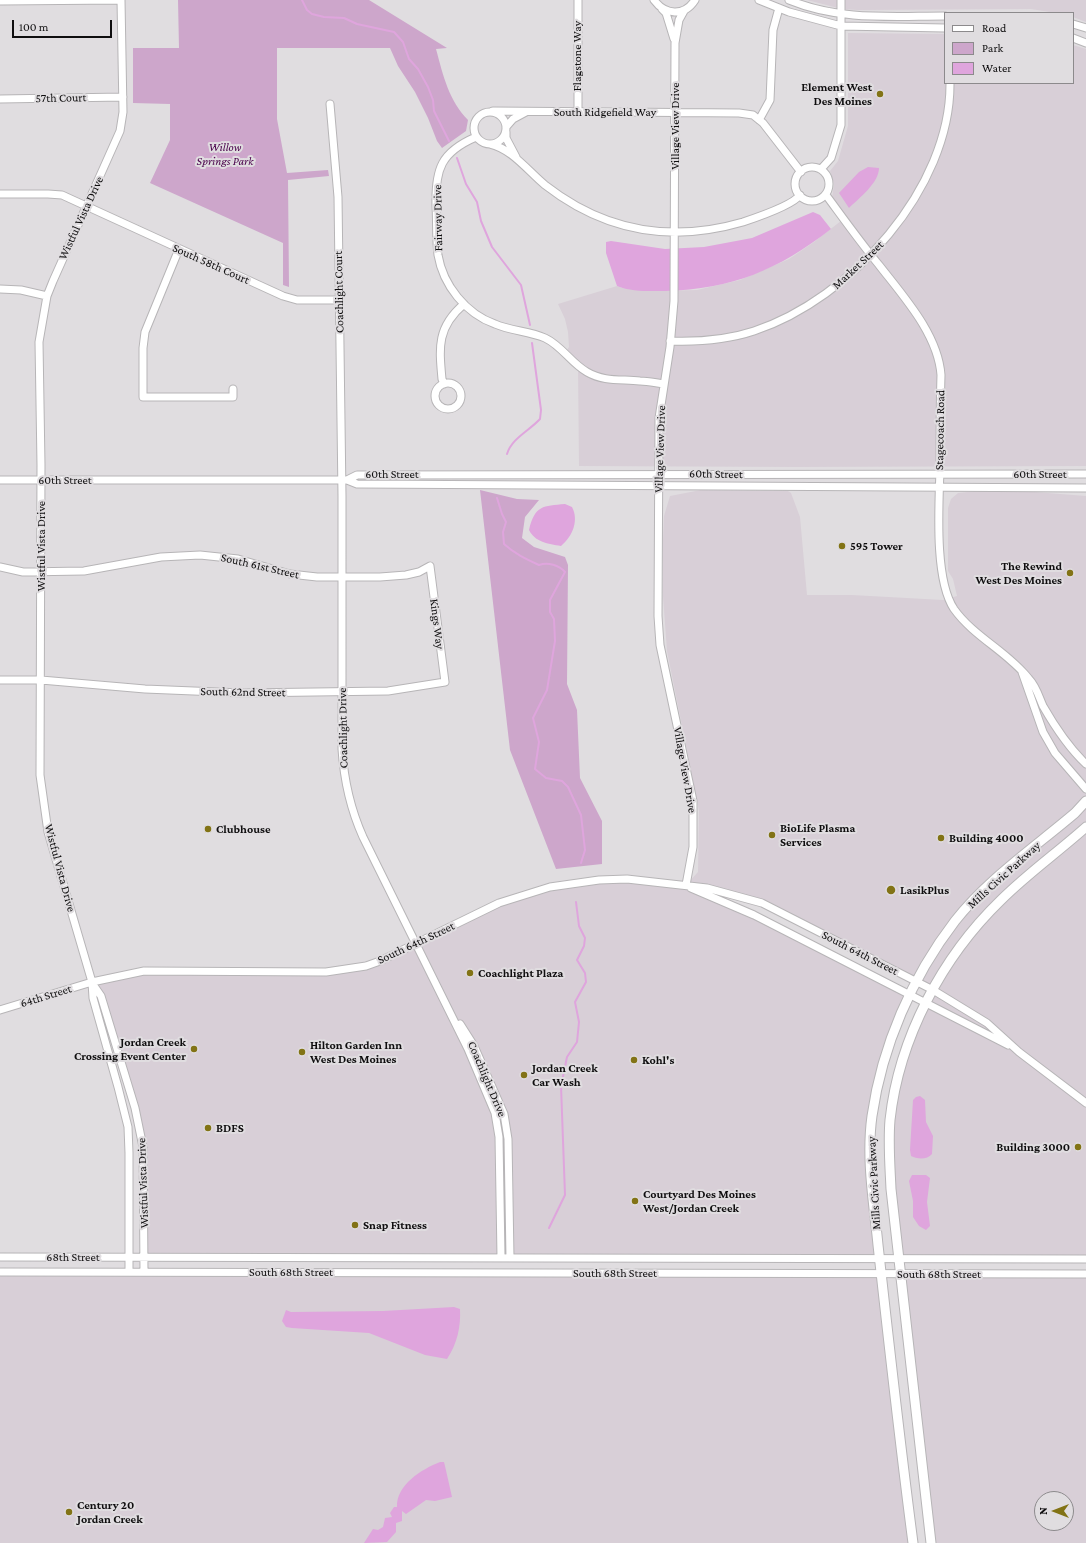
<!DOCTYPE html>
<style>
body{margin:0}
#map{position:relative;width:1086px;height:1543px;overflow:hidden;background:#e0dde0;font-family:"Crimson Pro",serif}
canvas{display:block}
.legend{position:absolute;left:944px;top:12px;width:130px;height:72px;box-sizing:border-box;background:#e0dde0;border:1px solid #8c8a8c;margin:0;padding:5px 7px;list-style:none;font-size:12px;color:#0f0e0f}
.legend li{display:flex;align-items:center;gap:8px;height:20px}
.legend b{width:20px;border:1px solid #8c8a8c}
.north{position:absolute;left:1034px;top:1491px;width:40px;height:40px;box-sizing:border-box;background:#e0dde0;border:1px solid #8c8a8c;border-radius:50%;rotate:270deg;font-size:11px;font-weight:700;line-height:16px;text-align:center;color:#0f0e0f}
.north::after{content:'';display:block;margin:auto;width:14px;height:18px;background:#827315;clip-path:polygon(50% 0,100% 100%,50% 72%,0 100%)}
.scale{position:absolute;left:12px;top:20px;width:100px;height:18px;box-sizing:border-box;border:2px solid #0f0e0f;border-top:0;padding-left:5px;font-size:12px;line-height:14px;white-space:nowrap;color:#0f0e0f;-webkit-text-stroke:3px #e0dde0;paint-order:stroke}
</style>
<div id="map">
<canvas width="1086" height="1543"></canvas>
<ul class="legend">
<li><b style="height:5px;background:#fff"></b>Road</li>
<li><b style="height:11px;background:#cda6cb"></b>Park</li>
<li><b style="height:11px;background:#dfa5dd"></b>Water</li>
</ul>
<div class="north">N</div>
<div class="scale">100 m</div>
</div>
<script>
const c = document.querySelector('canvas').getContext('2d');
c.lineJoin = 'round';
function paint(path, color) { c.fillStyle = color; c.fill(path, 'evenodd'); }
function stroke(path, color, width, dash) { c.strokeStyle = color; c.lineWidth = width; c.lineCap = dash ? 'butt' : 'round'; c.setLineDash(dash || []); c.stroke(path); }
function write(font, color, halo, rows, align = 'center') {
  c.font = font + ' "Crimson Pro",serif'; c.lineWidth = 4; c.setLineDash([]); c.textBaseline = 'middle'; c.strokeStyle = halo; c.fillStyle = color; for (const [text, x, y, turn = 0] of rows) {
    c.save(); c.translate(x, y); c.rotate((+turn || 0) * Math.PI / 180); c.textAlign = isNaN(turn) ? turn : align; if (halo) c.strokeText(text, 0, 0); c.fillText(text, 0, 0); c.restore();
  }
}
paint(new Path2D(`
 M 807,0 L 1086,0 L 1086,22 L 1073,17 L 1073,13 L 1056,13 L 1031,9 L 858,10 L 842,9 Z
 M 848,33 L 945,34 L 945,83 L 1073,83 L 1073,45 L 1086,49 L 1086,466 L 796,467 L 579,466 L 578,366 L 565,353 L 569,347 L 568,332 L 565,319 L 558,304 L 617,286 L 622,288 L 657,291 L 697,290 L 740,280 L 789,259 L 814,242 L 846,217 L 832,198 L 834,184 L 830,171 L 838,161 L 848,126 Z
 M 701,490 L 788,491 L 791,493 L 800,517 L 807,595 L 852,595 L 943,600 L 957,596 L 953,579 L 948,571 L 948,508 L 951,499 L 958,493 L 976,491 L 1022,491 L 1086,496 L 1086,1259 L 898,1258 L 890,1169 L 898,1076 L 933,990 L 762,903 L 687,886 L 910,995 L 904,1008 L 872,1119 L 879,1258 L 145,1258 L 138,1127 L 101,996 L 92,982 L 144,971 L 326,972 L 366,966 L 531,891 L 599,880 L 686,885 L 698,872 L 699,811 L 667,651 L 663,596 L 663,540 L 664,516 L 670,496 Z
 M 0,1272 L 881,1275 L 913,1543 L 0,1543 Z
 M 899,1274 L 1086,1274 L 1086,1543 L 931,1543 ZM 1042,1499 L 1066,1499 L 1066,1523 L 1042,1523 Z`), '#d8cfd7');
paint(new Path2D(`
 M 178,0 L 369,0 L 447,48 L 436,49 C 443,75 449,101 468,120 L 466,131 L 442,148 L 437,141 L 428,118 L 415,92 L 398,66 L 390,48 L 277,48 L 277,119 L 287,173 L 328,170 L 329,176 L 288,180 L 289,287 L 283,285 L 283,243 L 150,183 L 170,140 L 170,104 L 133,103 L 133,48 L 179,48 Z
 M 480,490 L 517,499 L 539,500 L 525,517 L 522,538 L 534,547 L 565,557 L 568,565 L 567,684 L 577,710 L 580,778 L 602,821 L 602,864 L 556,869 L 510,750 Z`), '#cda6cb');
paint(new Path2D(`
 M 868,167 L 879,168 C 879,183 859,198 849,208 L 839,193 L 859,172 Z
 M 813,212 L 820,215 L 831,229 C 778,270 733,289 665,291 C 650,291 631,292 617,286 L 606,253 L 606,242 L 611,241 L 665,249 L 704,247 L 752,238 Z
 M 565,504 L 572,507 C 579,520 573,536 561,546 C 548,544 535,542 529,530 C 535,505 543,506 565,504 Z
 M 920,1096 L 925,1100 L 926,1122 L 933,1136 L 932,1154 C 927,1160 917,1159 911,1156 L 910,1150 L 913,1100 L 916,1097 Z
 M 912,1175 L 926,1175 L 930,1178 L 927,1202 L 930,1226 L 926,1230 L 919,1226 L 913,1217 L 913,1201 L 909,1181 Z
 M 454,1307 L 460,1309 C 461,1327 457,1344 447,1359 L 425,1355 L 369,1333 L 292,1328 L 286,1327 L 282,1321 L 286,1310 L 291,1312 L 383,1311 Z
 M 440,1462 L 444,1462 L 445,1466 L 452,1497 L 435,1501 L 426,1500 L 406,1514 L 402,1511 L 402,1521 L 396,1523 L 396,1532 L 387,1542 L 364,1543 L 373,1529 L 378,1530 L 383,1527 L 385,1518 L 392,1517 L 390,1513 L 394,1507 L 397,1507 C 396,1485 422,1469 440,1462 Z`), '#dfa5dd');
stroke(new Path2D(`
 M 302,0 L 307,10 L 312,14 L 324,17 L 344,18 L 357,24 L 394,32 L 403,42 L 409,59 L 418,69 L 428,87 L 433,100 L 434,111 L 449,141
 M 457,158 L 466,184 L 477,202 L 481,221 L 492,247 L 521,285 L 530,325
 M 507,454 C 512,438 529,431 540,419 L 541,410 L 532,343
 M 497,498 L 502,514 L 506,522 L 503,532 L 504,544 C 515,554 526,559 539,565 C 548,562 559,565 565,572 L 550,600 L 550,612 L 554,619 L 555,641 L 547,690 L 533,718 L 539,742 L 535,769 L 546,778 L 562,781 L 568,787 L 581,815 L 585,850 L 581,863
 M 549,1228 L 565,1195 L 561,1086 L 567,1057 L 577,1042 L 579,1022 L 575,1002 L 586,982 L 585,973 L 577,960 L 584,946 L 585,938 L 579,926 L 576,902`), '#dfa5dd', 2);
const minor = new Path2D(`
 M 121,0 L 123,112 L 120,131 L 53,281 L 47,296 L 39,342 L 41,465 L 40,775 L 48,832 L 92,982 L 93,998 L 118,1087 L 128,1127 L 129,1153 L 129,1272
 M 654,0 C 665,15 684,17 695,0
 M 759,0 L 789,12 L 841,26 L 945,28
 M 789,0 C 840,21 891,16 945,16
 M 0,1 L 121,0
 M 662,9 L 666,13 L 674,39
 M 684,11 L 679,20 L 675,43 L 674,301 L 670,347 L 659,418 L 658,616 L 660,645 L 693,801 L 693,847 L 686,885
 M 1073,24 L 1086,28
 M 1073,38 L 1086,43
 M 0,99 L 123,97
 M 330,104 L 338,197 L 342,496 L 342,749 C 344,781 350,808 363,837 L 468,1049 L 495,1113 L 499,1137 L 501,1257
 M 493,111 L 739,113 L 753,115 L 763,123 L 801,172
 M474 128a16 16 0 1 1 32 0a16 16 0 1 1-32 0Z
 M 578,113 L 578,0
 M 759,120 L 770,100 L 773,30 L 779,8
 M 506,127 L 513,119 L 526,112
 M 506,132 L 506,138 L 516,157
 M 476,137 C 441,152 435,169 436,206 C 437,222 436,239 438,255 C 443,285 466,314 495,324 C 511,331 529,331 545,338 C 562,346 571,363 587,372 C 604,382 621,379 640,381 C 648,381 656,383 664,384
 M 490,144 C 512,149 528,171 545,185 C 604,231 671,243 743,222 C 755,218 793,205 800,195
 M795 184a17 17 0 1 1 34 0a17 17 0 1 1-34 0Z
 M 821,169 L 831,158 L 841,125 L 841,0
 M 0,194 L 48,194 L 62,195 L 283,296 L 297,300 L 340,300
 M 826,195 C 843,218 860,242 879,265 C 903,296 938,334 941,375 C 940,406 940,438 940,469 C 939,505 934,579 954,609 C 974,637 1008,652 1029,679 C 1036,686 1039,697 1043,706 C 1055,727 1068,747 1086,764
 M 179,249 L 145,332 L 143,348 L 143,397 L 233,397 L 233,389
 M 0,289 L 21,290 L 47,296
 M 670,341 C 699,342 727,340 754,331 C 851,299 951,188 950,83
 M435 396a13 13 0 1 1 26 0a13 13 0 1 1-26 0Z
 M 444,384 L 442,379 C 439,347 437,327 464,304
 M 0,480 L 347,480 L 357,484 L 1086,488
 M 347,480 L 357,475 L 1086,474
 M 0,567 L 23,572 L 84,571 L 161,557 L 200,555 L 238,559 L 290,574 L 317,577 L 380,577 L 406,575 L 419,572 L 430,566 L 445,682 L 388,691 L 242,693 L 145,689 L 41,680 L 0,680
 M 1022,672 L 1043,732 L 1055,753 L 1086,789
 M 691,888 L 754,915 L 1008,1045
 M 92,983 L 101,996 L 135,1108 L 143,1147 L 144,1272
 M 0,1010 L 92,982 L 144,971 L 326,972 L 366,966 L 380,961 L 499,903 L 550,887 L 599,880 L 627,879 L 707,888 L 762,903 L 933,990 L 987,1023 L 1019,1052 L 1086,1103
 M 460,1024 L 474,1046 L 504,1114 L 508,1139 L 510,1258
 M 0,1257 L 1086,1259
 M 0,1272 L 1086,1274`);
const major = new Path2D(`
 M 913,1543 C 900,1444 889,1345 878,1245 C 874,1203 866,1159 872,1116 C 882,1046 912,977 955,921 C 988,879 1035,847 1075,813 L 1086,801
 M 931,1543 L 891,1189 C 890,1166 888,1143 890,1120 C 899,1038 942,957 1001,900 C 1027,874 1058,852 1086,827`);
stroke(minor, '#b7b5b7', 9);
stroke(major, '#b7b5b7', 11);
stroke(minor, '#fff', 7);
stroke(major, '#fff', 9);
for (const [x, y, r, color] of [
 [880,94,4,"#827315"],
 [842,546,4,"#827315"],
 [1070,573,4,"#827315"],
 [208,829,4,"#827315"],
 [772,835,4,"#827315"],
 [941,838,4,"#827315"],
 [891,890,5,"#827315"],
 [470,973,4,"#827315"],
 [194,1049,4,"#827315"],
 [302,1052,4,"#827315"],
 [634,1060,4,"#827315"],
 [524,1075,4,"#827315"],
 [208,1128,4,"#827315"],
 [1078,1147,4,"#827315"],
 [635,1201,4,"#827315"],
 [355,1225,4,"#827315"],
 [69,1512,4,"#827315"]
]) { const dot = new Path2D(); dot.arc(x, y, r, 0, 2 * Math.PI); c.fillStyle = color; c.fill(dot); stroke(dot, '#e0dde0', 1.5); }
write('12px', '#0f0e0f', '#e0dde0', [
 ["Flagstone Way",577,56,-90],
 ["57th Court",61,98,-1],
 ["South Ridgefield Way",605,112],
 ["Village View Drive",675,126,-90],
 ["Wistful Vista Drive",81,218,-65],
 ["Fairway Drive",438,218,-91],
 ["South 58th Court",211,264,24],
 ["Market Street",858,265,-43],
 ["Coachlight Court",339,292,-91],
 ["Stagecoach Road",940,430,-89],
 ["Village View Drive",660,449,-88],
 ["60th Street",392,474],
 ["60th Street",716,474,1],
 ["60th Street",1040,474],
 ["60th Street",65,480],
 ["Wistful Vista Drive",41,546,-90],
 ["South 61st Street",260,566,13],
 ["Kings Way",437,624,83],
 ["South 62nd Street",243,692,1],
 ["Coachlight Drive",343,728,-91],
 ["Village View Drive",685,770,80],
 ["Wistful Vista Drive",60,868,75],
 ["Mills Civic Parkway",1004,875,-42],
 ["South 64th Street",416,943,-25],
 ["South 64th Street",860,953,27],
 ["64th Street",46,996,-17],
 ["Coachlight Drive",487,1079,67],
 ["Wistful Vista Drive",143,1183,-92],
 ["Mills Civic Parkway",874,1183,-93],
 ["68th Street",73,1257],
 ["South 68th Street",291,1272],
 ["South 68th Street",615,1273],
 ["South 68th Street",939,1274]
]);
write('bold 12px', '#0f0e0f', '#e0dde0', [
 ["Element West",872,87,"right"],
 ["Des Moines",872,101,"right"],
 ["595 Tower",850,546],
 ["The Rewind",1062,566,"right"],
 ["West Des Moines",1062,580,"right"],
 ["BioLife Plasma",780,828],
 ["Services",780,842],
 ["Clubhouse",216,829],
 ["Building 4000",949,838],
 ["LasikPlus",900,890],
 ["Coachlight Plaza",478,973],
 ["Jordan Creek",186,1042,"right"],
 ["Crossing Event Center",186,1056,"right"],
 ["Hilton Garden Inn",310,1045],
 ["West Des Moines",310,1059],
 ["Kohl's",642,1060],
 ["Jordan Creek",532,1068],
 ["Car Wash",532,1082],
 ["BDFS",216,1128],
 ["Building 3000",1070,1147,"right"],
 ["Courtyard Des Moines",643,1194],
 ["West/Jordan Creek",643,1208],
 ["Snap Fitness",363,1225],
 ["Century 20",77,1505],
 ["Jordan Creek",77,1519]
], 'left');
write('italic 12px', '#48014a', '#e0dde0', [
 ["Willow",225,147],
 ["Springs Park",225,161]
]);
</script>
